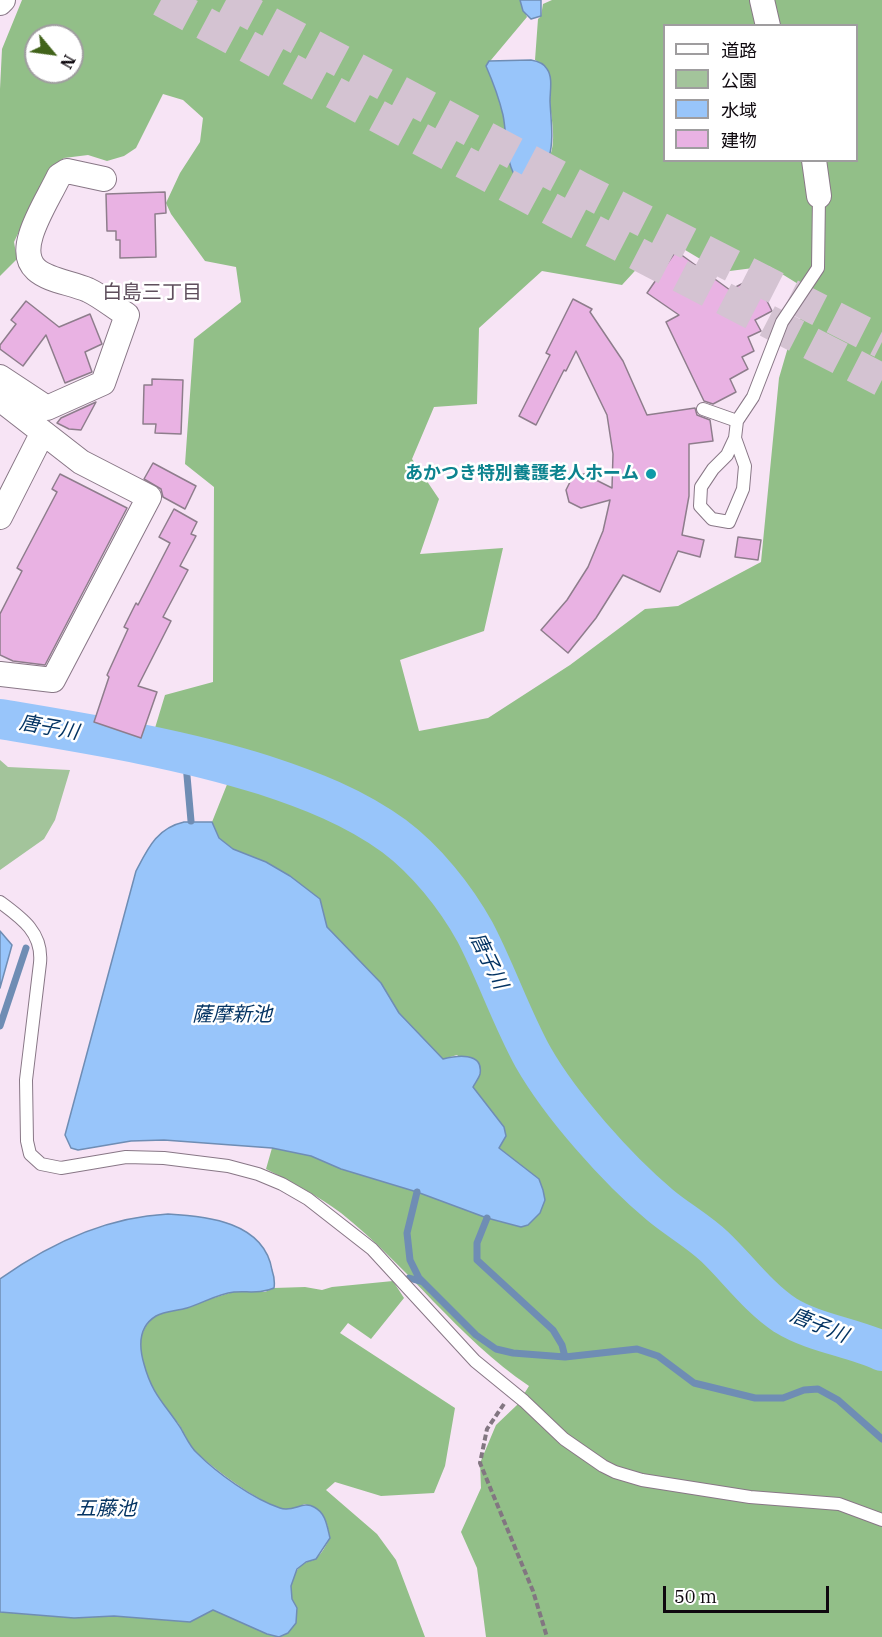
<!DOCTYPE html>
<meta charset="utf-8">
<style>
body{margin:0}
#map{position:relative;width:882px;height:1637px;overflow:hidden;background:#f7e4f5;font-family:"IBM Plex Serif","Noto Sans JP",serif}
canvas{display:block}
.legend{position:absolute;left:663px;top:24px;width:195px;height:138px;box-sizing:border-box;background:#fff;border:2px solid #9f9d9f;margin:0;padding:8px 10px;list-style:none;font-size:18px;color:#0f090f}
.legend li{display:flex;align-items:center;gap:12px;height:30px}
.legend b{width:30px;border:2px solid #9f9d9f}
.north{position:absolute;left:24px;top:24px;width:60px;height:60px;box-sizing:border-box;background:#fff;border:2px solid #9f9d9f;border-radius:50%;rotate:119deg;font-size:16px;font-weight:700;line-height:24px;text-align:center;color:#0f090f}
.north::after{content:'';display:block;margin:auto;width:21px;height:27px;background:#41631a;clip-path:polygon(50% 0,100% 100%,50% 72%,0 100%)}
.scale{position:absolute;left:663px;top:1586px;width:166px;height:27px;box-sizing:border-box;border:3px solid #0f090f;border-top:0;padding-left:8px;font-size:18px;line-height:21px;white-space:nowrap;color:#0f090f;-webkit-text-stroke:4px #fff;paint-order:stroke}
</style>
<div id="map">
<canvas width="882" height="1637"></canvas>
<ul class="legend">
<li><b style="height:8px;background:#fff"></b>道路</li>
<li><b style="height:16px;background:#a3c49b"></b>公園</li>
<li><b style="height:16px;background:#98c5fa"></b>水域</li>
<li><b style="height:16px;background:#e9b2e3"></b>建物</li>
</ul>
<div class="north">N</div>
<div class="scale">50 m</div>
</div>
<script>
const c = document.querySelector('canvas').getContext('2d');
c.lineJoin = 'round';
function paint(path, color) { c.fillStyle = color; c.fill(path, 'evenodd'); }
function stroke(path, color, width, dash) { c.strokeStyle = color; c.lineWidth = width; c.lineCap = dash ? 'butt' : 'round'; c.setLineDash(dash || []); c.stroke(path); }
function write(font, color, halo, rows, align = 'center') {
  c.font = font + ' "IBM Plex Serif","Noto Sans JP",serif'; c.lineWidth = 5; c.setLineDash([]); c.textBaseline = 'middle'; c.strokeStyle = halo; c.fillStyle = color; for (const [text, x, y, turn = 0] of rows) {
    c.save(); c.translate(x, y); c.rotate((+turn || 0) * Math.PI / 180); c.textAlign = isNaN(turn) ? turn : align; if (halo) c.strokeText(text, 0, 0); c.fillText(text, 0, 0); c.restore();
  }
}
paint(new Path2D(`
 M 0,760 L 8,767 L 70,770 L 55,820 L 44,839 L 0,870 Z`), '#a3c49b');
paint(new Path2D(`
 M 22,0 L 520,0 L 527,17 L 486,66 C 493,82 499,98 503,115 C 507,135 505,159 515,176 C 526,176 537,174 545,165 C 559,147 551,121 550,101 C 550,94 552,84 550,77 C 548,70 541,63 535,60 L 538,19 L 541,16 L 543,4 L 552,0 L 882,0 L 882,1637 L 486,1637 L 477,1568 L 461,1532 L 481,1488 L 480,1463 L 496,1425 L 517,1405 L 529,1386 C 458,1338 408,1266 341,1213 C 318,1196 292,1182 266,1169 L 272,1148 L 311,1156 L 341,1169 L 417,1192 L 539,1179 L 499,1148 L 506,1136 L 504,1127 L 473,1087 L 480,1074 L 457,1055 L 443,1059 L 399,1013 L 381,983 L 327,927 L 320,899 L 308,890 L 233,849 L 219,838 L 212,822 L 228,782 L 157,757 L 155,728 L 165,695 L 213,682 L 214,487 L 185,464 L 194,339 L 241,302 L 236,267 L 205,261 L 171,214 L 166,203 L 180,173 L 200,142 L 203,118 L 183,100 L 163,94 L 136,148 L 124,156 L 107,161 L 88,155 L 64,158 L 49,169 L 14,242 L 17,259 L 0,276 L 0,89 L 2,49 ZM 664,26 L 856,26 L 856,160 L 664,160 ZM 36,36 L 72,36 L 72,72 L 36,72 ZM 665,238 L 722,272 L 769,266 L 816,295 L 793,330 L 779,378 L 761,562 L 678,606 L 645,609 L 570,665 L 488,718 L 419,731 L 400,660 L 484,631 L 503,548 L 420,554 L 439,499 L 412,459 L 434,407 L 477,404 L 479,328 L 542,271 L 622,285 Z
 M 393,1281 L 404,1298 L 371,1339 L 348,1323 L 340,1333 L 455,1408 L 445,1466 L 434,1493 L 381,1496 L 335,1482 L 326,1490 L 377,1534 L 396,1560 L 425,1637 L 0,1637 L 0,1612 L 74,1618 L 114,1616 L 190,1622 L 213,1610 L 267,1634 L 288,1633 C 308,1609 287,1606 291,1584 C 293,1575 298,1566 307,1562 C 309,1561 315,1560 316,1558 C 322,1554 326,1545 330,1538 C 326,1517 325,1513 305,1504 C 299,1506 293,1511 288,1510 C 265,1508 216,1470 198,1454 C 189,1447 185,1433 178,1423 C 172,1416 165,1410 160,1402 C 144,1376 127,1336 157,1315 L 233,1292 L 265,1292 L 274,1288 L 305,1287 L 322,1290 L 332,1287 Z`), '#92bf88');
const water = new Path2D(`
 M 520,0 L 541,0 L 541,16 L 531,19 L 523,11 Z
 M 531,60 C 537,61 544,63 547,69 C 553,77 550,91 550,101 C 551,130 562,180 515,176 C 505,159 507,135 503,115 C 499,98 493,82 486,66 L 489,61 Z
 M 184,822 L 212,822 L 219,838 L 233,849 L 266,862 L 290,876 L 320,899 L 327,927 L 381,983 L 399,1013 L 443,1059 C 455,1056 484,1051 480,1074 C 479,1078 475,1083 473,1087 L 504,1127 L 506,1136 L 499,1148 L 539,1179 L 543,1190 L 545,1200 L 540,1213 L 528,1225 L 521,1227 L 487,1218 L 417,1192 L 341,1169 L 311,1156 L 272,1148 L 164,1140 L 131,1141 L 78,1150 L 71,1148 L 65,1135 L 136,871 C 148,848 157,828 184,822 Z
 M 0,931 L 12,945 L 0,988 Z
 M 168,1214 C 207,1216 264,1222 272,1270 C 274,1276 275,1282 274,1288 C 261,1294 248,1291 234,1292 C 217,1294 203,1303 187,1308 C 177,1311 165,1311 156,1316 C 138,1327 139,1347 144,1364 C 152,1394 164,1403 180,1427 C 185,1435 190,1447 197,1453 C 217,1473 253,1499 280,1508 C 293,1513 303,1500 314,1507 C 326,1513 327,1526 330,1538 L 316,1559 L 306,1562 L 297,1569 L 291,1586 L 292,1599 L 297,1608 L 296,1623 L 288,1633 L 279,1637 L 267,1634 L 213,1610 L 190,1622 L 114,1616 L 74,1618 L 0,1612 L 0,1279 C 49,1244 107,1217 168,1214 Z`);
paint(water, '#98c5fa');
stroke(water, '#6f8db4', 1.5);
stroke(new Path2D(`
 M 185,753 L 191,821
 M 0,1026 L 26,948
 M 417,1192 L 407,1233 L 410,1260 L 419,1278 L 476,1335 L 496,1349 L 513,1353 L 565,1357 L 637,1349 L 658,1356 L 694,1383 L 755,1398 L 783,1398 L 804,1390 L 818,1389 L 838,1400 L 882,1439
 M 487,1218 L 477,1243 L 477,1260 L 553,1330 L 562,1345 L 565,1357
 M 409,1278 L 423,1282`), '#6f8db4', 7);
stroke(new Path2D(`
 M 0,719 C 89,734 178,748 264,775 C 310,790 354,807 394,836 C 426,860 455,896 475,932 C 496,972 511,1017 533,1057 C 561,1106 617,1169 660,1205 C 678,1220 698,1231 715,1247 C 738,1269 758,1297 785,1315 C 814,1333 851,1337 882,1351`), '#98c5fa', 40);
const building = new Path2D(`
 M 165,192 L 166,213 L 155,214 L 156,257 L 120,258 L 120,240 L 116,240 L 116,231 L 107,231 L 106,194 Z
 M 676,251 L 730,290 L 755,277 L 772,311 L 755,320 L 761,331 L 748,337 L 754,351 L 742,357 L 748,369 L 730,379 L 736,392 L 713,404 L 704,401 L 666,322 L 679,315 L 647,293 Z
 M 573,299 L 592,309 L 590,312 L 623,361 L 647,415 L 695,408 L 697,415 L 710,420 L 713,441 L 689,444 L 689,496 L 682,535 L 704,540 L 700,557 L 678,551 L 660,592 L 623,575 L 596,618 L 568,653 L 541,630 L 567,600 L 588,567 L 603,531 L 610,500 L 581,508 L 569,502 L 566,490 L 572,478 L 584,474 L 612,488 L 613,454 L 607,415 L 576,351 L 566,371 L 564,370 L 536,425 L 519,416 L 550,355 L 546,353 Z
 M 26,301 L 59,327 L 90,314 L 102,344 L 85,352 L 92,372 L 65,383 L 46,335 L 23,366 L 0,349 L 0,345 L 16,324 L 11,320 Z
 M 152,379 L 183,380 L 181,434 L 155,433 L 156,424 L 143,424 L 144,385 L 152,385 Z
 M 96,402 L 81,430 L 69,429 L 57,423 L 61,418 Z
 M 153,463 L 196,486 L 185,509 L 163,497 L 161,489 L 144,479 Z
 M 60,474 L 127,508 L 45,665 L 13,661 L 0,655 L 0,614 L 22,571 L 17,568 L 57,492 L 52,489 Z
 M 174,509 L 197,522 L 191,534 L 196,536 L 180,566 L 188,570 L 163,617 L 171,621 L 138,686 L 157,692 L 141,738 L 94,722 L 109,677 L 107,675 L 128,629 L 124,627 L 136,603 L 138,605 L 170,543 L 159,537 Z
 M 738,537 L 761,540 L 758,560 L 735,557 Z`);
paint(building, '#e9b2e3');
stroke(building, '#8e7d8c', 1.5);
stroke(new Path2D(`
 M 161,0 L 566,217 L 882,380
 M 226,0 L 580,188 L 882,342`), '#d4c3d2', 33, [33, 16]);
const service = new Path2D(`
 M 703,409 L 737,421
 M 735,438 L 745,466 L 743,489 L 729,522 L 712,519 L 700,506 L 701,487 L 713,469 L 727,455 L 735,438 L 737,421 L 753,397 L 782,322 L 818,268 L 819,196
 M 0,902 C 22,918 43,933 40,963 L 26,1080 L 27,1141 L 30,1154 L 41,1164 L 61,1168 L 126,1157 L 164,1158 L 228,1166 L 258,1174 L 282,1184 L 308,1199 L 372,1249 L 475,1361 L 524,1401 L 564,1439 L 603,1466 L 615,1472 L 642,1480 L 750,1497 L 839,1504 L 882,1520`);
const minor = new Path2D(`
 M 762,0 L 768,26
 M 0,3 L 3,0
 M 814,160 L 819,196
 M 0,377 L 47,408 L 103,383 L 127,315 C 114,307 101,296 88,290 C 60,278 17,280 31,235 C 37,215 50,195 59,176 L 67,171 L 104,179
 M 0,399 L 81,462 L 149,497 L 53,680 L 0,674
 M 0,517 L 42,434`);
stroke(service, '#887786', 14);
stroke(minor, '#887786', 26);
stroke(new Path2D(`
 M 504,1404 L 487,1429 L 480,1463 L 533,1591 L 547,1637`), '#827681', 4, [6, 3]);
stroke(service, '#fff', 12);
stroke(minor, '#fff', 24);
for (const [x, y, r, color] of [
 [651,474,6,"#0f9aa8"]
]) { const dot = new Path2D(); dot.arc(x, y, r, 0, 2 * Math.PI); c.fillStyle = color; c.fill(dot); stroke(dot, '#fff', 2); }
write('bold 18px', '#0d838f', '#fff', [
 ["あかつき特別養護老人ホーム",639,474]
], 'right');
write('20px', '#5f4f5d', '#fff', [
 ["白島三丁目",152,293]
]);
write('italic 20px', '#043463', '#fff', [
 ["唐子川",49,728,10],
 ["唐子川",488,961,64],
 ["薩摩新池",232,1015],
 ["唐子川",819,1326,22],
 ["五藤池",106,1509]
]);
</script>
